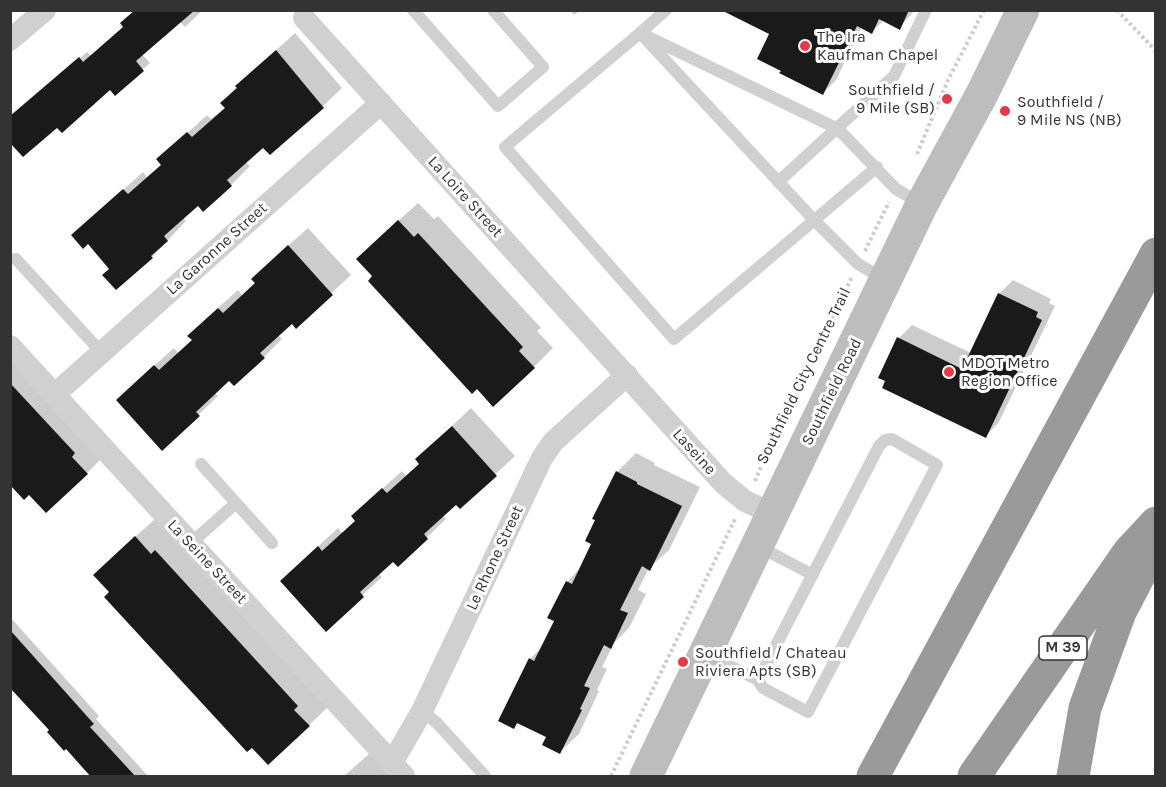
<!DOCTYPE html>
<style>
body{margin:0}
#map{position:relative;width:1166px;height:787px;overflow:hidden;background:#fff;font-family:Karla,sans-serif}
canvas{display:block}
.frame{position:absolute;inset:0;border:12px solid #333;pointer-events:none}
</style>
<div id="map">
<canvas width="1166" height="787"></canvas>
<div class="frame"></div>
</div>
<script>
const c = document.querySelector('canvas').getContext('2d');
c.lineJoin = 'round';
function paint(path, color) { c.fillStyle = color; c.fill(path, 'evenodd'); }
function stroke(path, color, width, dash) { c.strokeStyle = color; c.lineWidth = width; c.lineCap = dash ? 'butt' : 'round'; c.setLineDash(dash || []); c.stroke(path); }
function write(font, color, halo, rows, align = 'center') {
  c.font = font + ' Karla,sans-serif'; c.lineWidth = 6; c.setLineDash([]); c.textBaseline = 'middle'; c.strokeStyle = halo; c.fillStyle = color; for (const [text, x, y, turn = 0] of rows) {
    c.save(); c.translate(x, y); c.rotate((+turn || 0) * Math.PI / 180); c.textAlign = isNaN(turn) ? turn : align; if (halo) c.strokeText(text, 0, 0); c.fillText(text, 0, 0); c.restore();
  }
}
paint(new Path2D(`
 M 136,10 L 203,10 L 185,27 L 180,22 L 142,54 L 150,63 L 115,94 L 110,88 L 57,126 L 10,117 L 87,52 L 91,56 L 125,27 Z
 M 570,10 L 580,10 L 574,15 Z
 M 751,10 L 915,10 L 899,28 L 884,20 L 872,32 L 862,27 L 836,80 L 823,93 L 783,70 L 771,34 Z
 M 295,33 L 342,88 L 323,106 L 270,153 L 263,146 L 245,161 L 250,166 L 231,185 L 203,210 L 198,204 L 183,218 L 186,221 L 152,257 L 111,268 L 88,242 L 73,235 L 143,172 L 147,177 L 162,164 L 158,160 L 207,115 L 211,119 L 226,107 L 222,103 L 237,86 Z
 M 418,203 L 434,219 L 438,216 L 541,328 L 537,331 L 553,348 L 534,367 L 374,276 L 377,240 Z
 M 308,228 L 351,275 L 296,326 L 292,322 L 278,335 L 282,339 L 264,357 L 229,379 L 215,393 L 218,396 L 163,449 L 137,381 L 174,348 L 178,353 L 193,339 L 208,317 L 238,290 L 242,295 L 256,282 L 272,260 Z
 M 1013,280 L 1051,299 L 1049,303 L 1055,306 L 999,422 L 986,436 L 899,338 L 912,325 L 971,353 L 999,294 Z
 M 10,344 L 105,455 L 87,473 L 29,493 L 10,483 Z
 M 471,408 L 515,456 L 460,507 L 456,503 L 442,515 L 446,519 L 398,565 L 393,560 L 378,573 L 382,577 L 326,629 L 301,562 L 338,528 L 342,533 L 357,520 L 372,498 L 402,471 L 406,476 L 420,463 L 436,441 Z
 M 636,453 L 655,463 L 654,465 L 700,487 L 669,550 L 649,568 L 638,590 L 646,594 L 629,628 L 614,643 L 602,667 L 607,669 L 597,690 L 599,691 L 579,734 L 560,752 L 548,736 L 519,722 L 514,727 L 530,659 L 544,645 L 556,620 L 567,582 L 581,567 L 593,544 L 617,472 Z
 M 155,519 L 328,707 L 309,725 L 111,592 L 114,556 Z
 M 10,617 L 99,716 L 96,719 L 148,776 L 93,776 L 10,687 Z
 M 369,754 L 398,776 L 344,776 Z`), '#0003');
paint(new Path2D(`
 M 135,10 L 195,10 L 136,61 L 144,71 L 115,96 L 110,90 L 62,133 L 57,128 L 23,157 L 10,143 L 10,116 L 79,57 L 83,62 L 123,27 L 120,23 Z
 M 721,10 L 909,10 L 900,30 L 879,19 L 872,34 L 857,26 L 823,95 L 779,73 L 781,71 L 757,59 L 769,34 Z
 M 276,50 L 324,108 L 270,155 L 263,148 L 227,180 L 232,186 L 203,212 L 198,206 L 164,236 L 168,241 L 151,256 L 153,258 L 116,290 L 102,275 L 109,269 L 88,244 L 83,249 L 71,235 L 123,189 L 128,194 L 161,165 L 156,159 L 187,132 L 192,137 L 225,108 L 220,103 L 237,88 L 235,86 Z
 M 398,220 L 414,237 L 418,233 L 523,347 L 519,351 L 535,368 L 493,407 L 477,389 L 472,394 L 368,281 L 372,276 L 356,259 Z
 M 288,245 L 333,295 L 296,329 L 292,324 L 260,353 L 265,358 L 234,386 L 229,381 L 196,412 L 200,416 L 162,451 L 116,400 L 154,365 L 159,370 L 192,340 L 187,336 L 218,308 L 223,313 L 255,283 L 251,279 Z
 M 998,293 L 1038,312 L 1036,317 L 1042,320 L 986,438 L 882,388 L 885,381 L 878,378 L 897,337 L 962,369 Z
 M 10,383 L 75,453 L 72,457 L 88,474 L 46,513 L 29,495 L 24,500 L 10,485 Z
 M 452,426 L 497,476 L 460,509 L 456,505 L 424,534 L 428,539 L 398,567 L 393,562 L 360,592 L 364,597 L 326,632 L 280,581 L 318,546 L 322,551 L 355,521 L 351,516 L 382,488 L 387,493 L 419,464 L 415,459 Z
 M 616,471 L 637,482 L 637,484 L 682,506 L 650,571 L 642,566 L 620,610 L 628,613 L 611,649 L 604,645 L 584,686 L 590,688 L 580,709 L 582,710 L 560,754 L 542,745 L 546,737 L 517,723 L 514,729 L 498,721 L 529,658 L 534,661 L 554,621 L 547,618 L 566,581 L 572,584 L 591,544 L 585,541 L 595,520 L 592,519 Z
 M 135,536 L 151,554 L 155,550 L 298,706 L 294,710 L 310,726 L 268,765 L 252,748 L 247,752 L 104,597 L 109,592 L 93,575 Z
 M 10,630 L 94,724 L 90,727 L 136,777 L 91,777 L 66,749 L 64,751 L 47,732 L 49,730 L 10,688 Z`), '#1a1a1a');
stroke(new Path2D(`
 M 1117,10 L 1156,51
 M 917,154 L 948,80 L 984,10
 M 865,251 L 889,202
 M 755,481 L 765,457 L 778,437 L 816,350 L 852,277
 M 611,776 L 736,517`), '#cdcdcd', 4, [3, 3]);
stroke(new Path2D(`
 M 413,10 L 498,106 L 543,67 L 493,10
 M 666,10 L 640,33 L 814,220 L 858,264 L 886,280
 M 877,167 L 674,339 L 505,147 L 640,33 L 838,129 L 896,189 L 921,204
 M 778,182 L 894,76 L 926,10
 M 16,259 L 101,352
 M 201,464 L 272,543
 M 190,544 L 236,503
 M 758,546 L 813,575
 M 706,654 L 758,680 L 879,446 L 885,440 L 892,439 L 937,465 L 808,712 L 763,688 L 758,680
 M 422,711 L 437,723 L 485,776`), '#d0d0d0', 12);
stroke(new Path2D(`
 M 304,18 L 723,483 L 745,501 L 773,514
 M 10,40 L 45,10
 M 10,346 L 404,776
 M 54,395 L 381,103
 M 391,762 L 399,751 L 422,711 L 542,458 L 553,442 L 627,375`), '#d0d0d0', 22);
stroke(new Path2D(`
 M 646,776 L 922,204 L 982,94 L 1023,10`), '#bdbdbd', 33);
stroke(new Path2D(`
 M 873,776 L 1156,254
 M 974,776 L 1129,552 L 1156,523
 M 1073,776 L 1085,708 L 1120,612 L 1155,545`), '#9a9a9a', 33);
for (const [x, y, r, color] of [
 [805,46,6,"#e63946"],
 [947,99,6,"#e63946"],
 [1005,111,6,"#e63946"],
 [949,372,6,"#e63946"],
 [683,662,6,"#e63946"]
]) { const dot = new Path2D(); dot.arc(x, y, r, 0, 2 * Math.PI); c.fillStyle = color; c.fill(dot); stroke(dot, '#fff', 2); }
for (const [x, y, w] of [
 [1063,648,48]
]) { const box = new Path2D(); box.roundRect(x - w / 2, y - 12, w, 24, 4.5); c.fillStyle = '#fff'; c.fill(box); stroke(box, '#333', 1.5); }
write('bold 15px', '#333', null, [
 ["M 39",1063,648]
]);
write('16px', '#333', '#fff', [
 ["The Ira",817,37],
 ["Kaufman Chapel",817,55],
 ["Southfield /",935,90,"right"],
 ["9 Mile (SB)",935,108,"right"],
 ["Southfield /",1017,102],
 ["9 Mile NS (NB)",1017,120],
 ["MDOT Metro",961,363],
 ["Region Office",961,381],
 ["Southfield / Chateau",695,653],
 ["Riviera Apts (SB)",695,671]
], 'left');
write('16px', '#333', '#fff', [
 ["La Loire Street",465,197,48],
 ["La Garonne Street",217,249,-42],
 ["Southfield City Centre Trail",804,376,-64],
 ["Southfield Road",832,392,-64],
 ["Laseine",694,452,48],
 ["Le Rhone Street",495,558,-65],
 ["La Seine Street",207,562,47]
]);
</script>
